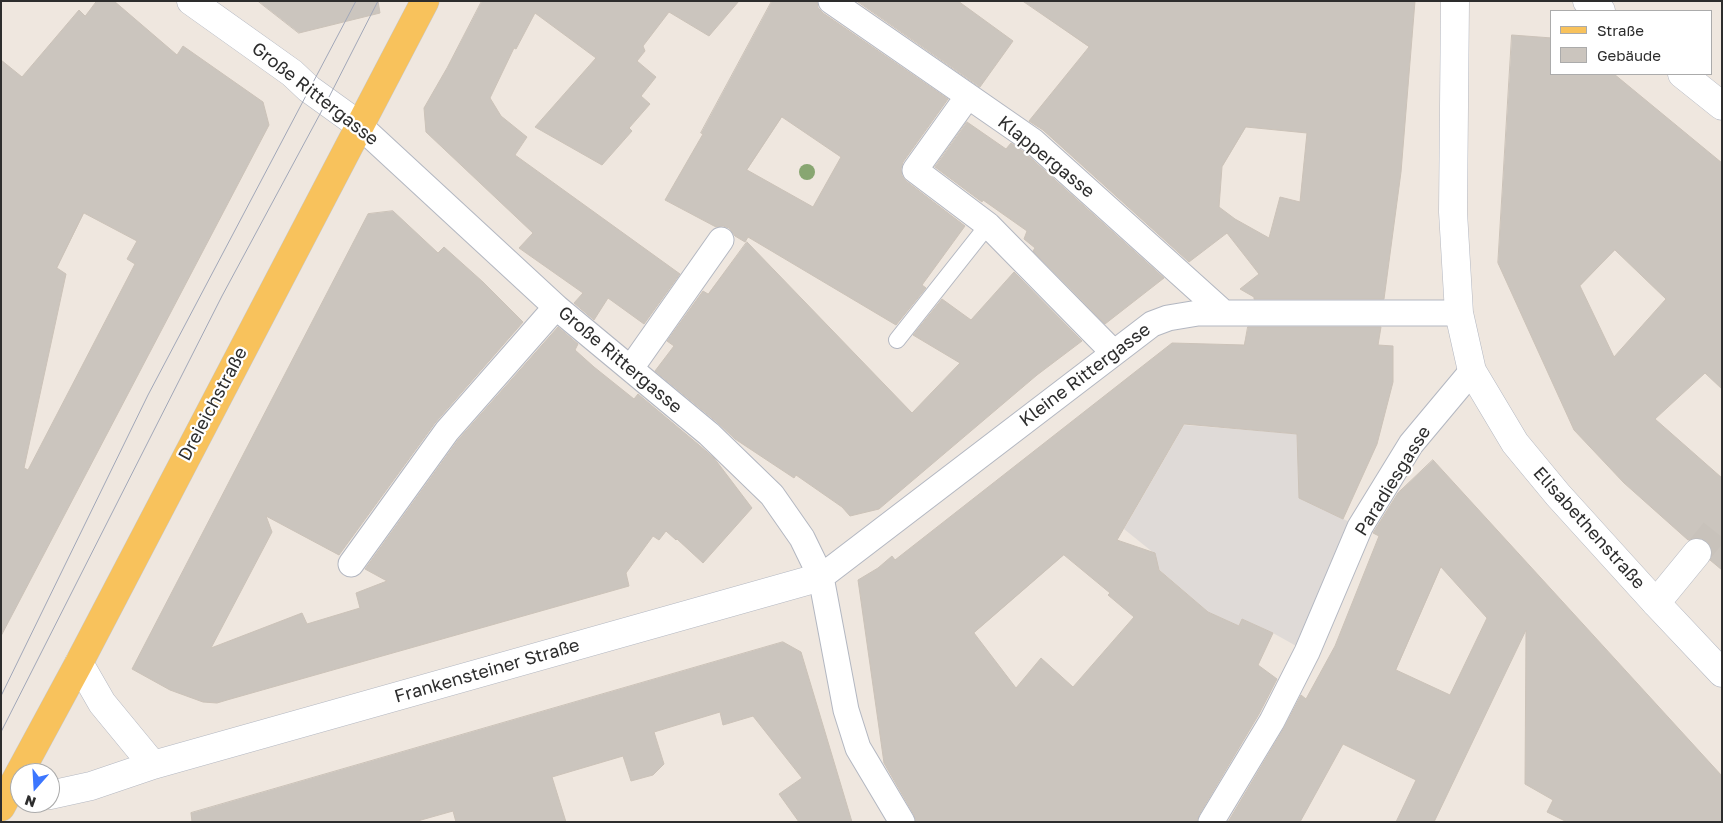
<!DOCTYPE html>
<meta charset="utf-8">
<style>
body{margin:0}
#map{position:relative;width:1723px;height:823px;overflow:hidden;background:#efe7df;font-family:"Golos Text",sans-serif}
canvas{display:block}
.frame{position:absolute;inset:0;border:2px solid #2d2d2d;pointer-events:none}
.legend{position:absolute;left:1550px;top:10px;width:162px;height:65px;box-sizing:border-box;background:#fff;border:1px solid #ababab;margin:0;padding:6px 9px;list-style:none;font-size:15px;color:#2d2d2d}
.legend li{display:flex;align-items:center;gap:10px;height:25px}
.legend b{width:25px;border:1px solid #ababab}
.north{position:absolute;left:10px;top:763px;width:50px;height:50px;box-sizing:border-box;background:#fff;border:1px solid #ababab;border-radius:50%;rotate:199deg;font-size:14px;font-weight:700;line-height:20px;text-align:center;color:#2d2d2d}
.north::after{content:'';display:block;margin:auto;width:18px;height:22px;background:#3c76ff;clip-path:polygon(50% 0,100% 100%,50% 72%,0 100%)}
</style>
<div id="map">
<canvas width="1723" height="823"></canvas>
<div class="frame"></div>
<ul class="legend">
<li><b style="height:6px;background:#f8c25c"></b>Straße</li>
<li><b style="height:14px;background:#cbc5be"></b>Gebäude</li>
</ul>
<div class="north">N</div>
</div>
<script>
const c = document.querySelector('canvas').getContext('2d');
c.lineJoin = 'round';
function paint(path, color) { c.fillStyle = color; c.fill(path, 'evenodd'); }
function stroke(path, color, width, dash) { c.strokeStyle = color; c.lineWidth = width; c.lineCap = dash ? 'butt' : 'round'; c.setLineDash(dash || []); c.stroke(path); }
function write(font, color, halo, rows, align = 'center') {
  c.font = font + ' "Golos Text",sans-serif'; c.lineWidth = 4.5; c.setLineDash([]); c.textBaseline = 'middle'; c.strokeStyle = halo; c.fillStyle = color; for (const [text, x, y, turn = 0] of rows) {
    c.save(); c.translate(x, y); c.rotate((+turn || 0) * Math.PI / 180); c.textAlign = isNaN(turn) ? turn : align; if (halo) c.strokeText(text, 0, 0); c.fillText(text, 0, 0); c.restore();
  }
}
paint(new Path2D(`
 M 1184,425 L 1297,434 L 1300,498 L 1360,527 L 1307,652 L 1273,633 L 1242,619 L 1239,626 L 1208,612 L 1154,565 L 1156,559 L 1155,554 L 1124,529 Z`), '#dfdad7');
const building = new Path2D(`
 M 97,1 L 114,1 L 177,55 L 183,46 L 263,102 L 269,125 L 1,636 L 1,60 L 22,77 L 79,10 L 85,16 ZM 84,213 L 137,241 L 127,259 L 135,264 L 28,470 L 24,468 L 66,274 L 57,268 Z
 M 258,1 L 378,1 L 380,13 L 299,33 Z
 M 482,1 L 739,1 L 709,36 L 669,12 L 643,46 L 645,51 L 637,61 L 656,77 L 641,96 L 650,104 L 629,128 L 632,131 L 602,165 L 535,127 L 596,58 L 535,13 L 516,49 L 514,48 L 490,98 L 501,116 L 527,137 L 515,155 L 680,274 L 644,324 L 608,298 L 594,320 L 574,303 L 583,293 L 519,248 L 533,233 L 426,132 L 424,108 L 447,68 Z
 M 772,1 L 817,1 L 818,8 L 823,13 L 948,99 L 903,162 L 901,169 L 902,176 L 906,181 L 965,226 L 922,285 L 926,288 L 896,325 L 748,237 L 745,242 L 735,236 L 729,228 L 723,226 L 716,227 L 665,200 L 703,134 L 701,133 ZM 782,117 L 841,157 L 813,207 L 747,170 Z
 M 857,1 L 958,1 L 1013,41 L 980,87 Z
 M 1023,1 L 1415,1 L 1401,172 L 1384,299 L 1254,299 L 1254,297 L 1240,289 L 1259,274 L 1227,233 L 1189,262 L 1043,130 L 1029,121 L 1089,47 ZM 1246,127 L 1307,133 L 1300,202 L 1280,197 L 1269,238 L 1235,219 L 1219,207 L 1222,167 Z
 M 1512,35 L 1552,38 L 1552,74 L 1614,74 L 1722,163 L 1722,389 L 1705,373 L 1655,419 L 1722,478 L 1722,570 L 1710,560 L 1712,555 L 1712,548 L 1707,541 L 1699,538 L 1688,540 L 1624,483 L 1574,430 L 1498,263 ZM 1615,250 L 1666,299 L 1614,357 L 1580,286 Z
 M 967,122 L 1006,149 L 1011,143 L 1024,152 L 1164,278 L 1105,324 L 1033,251 L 1035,248 L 1024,239 L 1027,231 L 983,200 L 982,202 L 935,167 Z
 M 393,211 L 438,253 L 444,247 L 483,282 L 523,322 L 435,423 L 339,555 L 266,516 L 272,532 L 211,648 L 302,613 L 307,624 L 360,608 L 356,593 L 387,581 L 365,569 L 458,440 L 558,327 L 578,344 L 575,350 L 594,367 L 634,399 L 638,394 L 699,445 L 714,458 L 752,508 L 703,563 L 677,539 L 676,540 L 666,531 L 659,540 L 653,536 L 626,573 L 629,586 L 227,700 L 217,703 L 203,702 L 170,690 L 132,669 L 368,214 Z
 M 747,242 L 912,413 L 960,363 L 913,335 L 942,299 L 971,320 L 1014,272 L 1082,341 L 1037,375 L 879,509 L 850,516 L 842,507 L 796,475 L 794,478 L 735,439 L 718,423 L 655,371 L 674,346 L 667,341 L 703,291 L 708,294 Z
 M 1248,327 L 1381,327 L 1378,345 L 1393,346 L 1393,382 L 1377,444 L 1343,519 L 1299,498 L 1297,434 L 1184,424 L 1117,540 L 1155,553 L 1159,570 L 1208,612 L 1239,626 L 1242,619 L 1273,633 L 1258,665 L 1277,679 L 1259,714 L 1199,815 L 1197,822 L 916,822 L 914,815 L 884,763 L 858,580 L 878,568 L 892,556 L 895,560 L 1172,343 L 1244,345 ZM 1064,555 L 1110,593 L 1108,595 L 1134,617 L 1073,687 L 1041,658 L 1016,688 L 974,633 Z
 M 1433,460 L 1722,776 L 1722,822 L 1567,822 L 1547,812 L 1553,800 L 1525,784 L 1526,630 L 1434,822 L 1396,822 L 1416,780 L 1343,744 L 1300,822 L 1228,822 L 1284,728 L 1301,695 L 1306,699 L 1335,646 L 1379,536 L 1373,533 L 1398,493 ZM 1441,567 L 1487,618 L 1450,695 L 1396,670 Z
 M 783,642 L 801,652 L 852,822 L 799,822 L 779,794 L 802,778 L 753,716 L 723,725 L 720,712 L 654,732 L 664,764 L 653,775 L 631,781 L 623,756 L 552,777 L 566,822 L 456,822 L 453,811 L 414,822 L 192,822 L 191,813 Z`);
paint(building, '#cbc5be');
stroke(building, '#cbc2b8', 1);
stroke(new Path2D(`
 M 1697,553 L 1722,522`), '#c8c2bb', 28, [28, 14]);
const service = new Path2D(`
 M 897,340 L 988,225`);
const pedestrian = new Path2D(`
 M 831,1 L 1033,141 L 1224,313
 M 968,96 L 915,170 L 988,225 L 1113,352
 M 359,125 L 556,307 L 709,434 L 772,495 L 802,538 L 821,577 L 846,710 L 858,748 L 902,822
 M 631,368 L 721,240
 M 351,564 L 447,431 L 556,307
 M 821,577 L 1152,324 L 1168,318 L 1198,313 L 1459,313
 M 1211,822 L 1272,721 L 1307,652 L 1360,527 L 1411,444 L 1472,371`);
const minor = new Path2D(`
 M 191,1 L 292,73 L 309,89 L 359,125
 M 1587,1 L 1601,11
 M 1682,74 L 1722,106
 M 1656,603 L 1697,553
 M 79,663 L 102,703 L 153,765
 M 50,795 L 91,786 L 153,765 L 821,577`);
const secondary = new Path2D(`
 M 1455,1 L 1453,212 L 1459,313 L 1472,371 L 1515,443 L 1558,495 L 1656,603 L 1722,673`);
const primary = new Path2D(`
 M 1,807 L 79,663 L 425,1`);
stroke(service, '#b3b7c1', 18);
stroke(pedestrian, '#b3b7c1', 27);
stroke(minor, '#b3b7c1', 29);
stroke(secondary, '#b3b7c1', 29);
stroke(primary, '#c8c8c8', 29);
stroke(service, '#fff', 16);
stroke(pedestrian, '#fff', 25);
stroke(minor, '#fff', 28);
stroke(secondary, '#fff', 28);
stroke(primary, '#f8c25c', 28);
stroke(new Path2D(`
 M 1,696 L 148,395 L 356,1
 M 1,732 L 222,296 L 327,101 L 378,1`), '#a1a7b8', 1);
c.fillStyle = '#88a671';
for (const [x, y] of [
 [807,172]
]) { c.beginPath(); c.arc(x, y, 8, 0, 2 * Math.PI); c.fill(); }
write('18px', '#2d2d2d', '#fff', [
 ["Große Rittergasse",315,94,38],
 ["Klappergasse",1046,157,39],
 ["Große Rittergasse",620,360,40],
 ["Kleine Rittergasse",1085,375,-37],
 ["Dreieichstraße",213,404,-62],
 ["Paradiesgasse",1393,481,-58],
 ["Elisabethenstraße",1589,528,48],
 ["Frankensteiner Straße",487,671,-16]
]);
</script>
